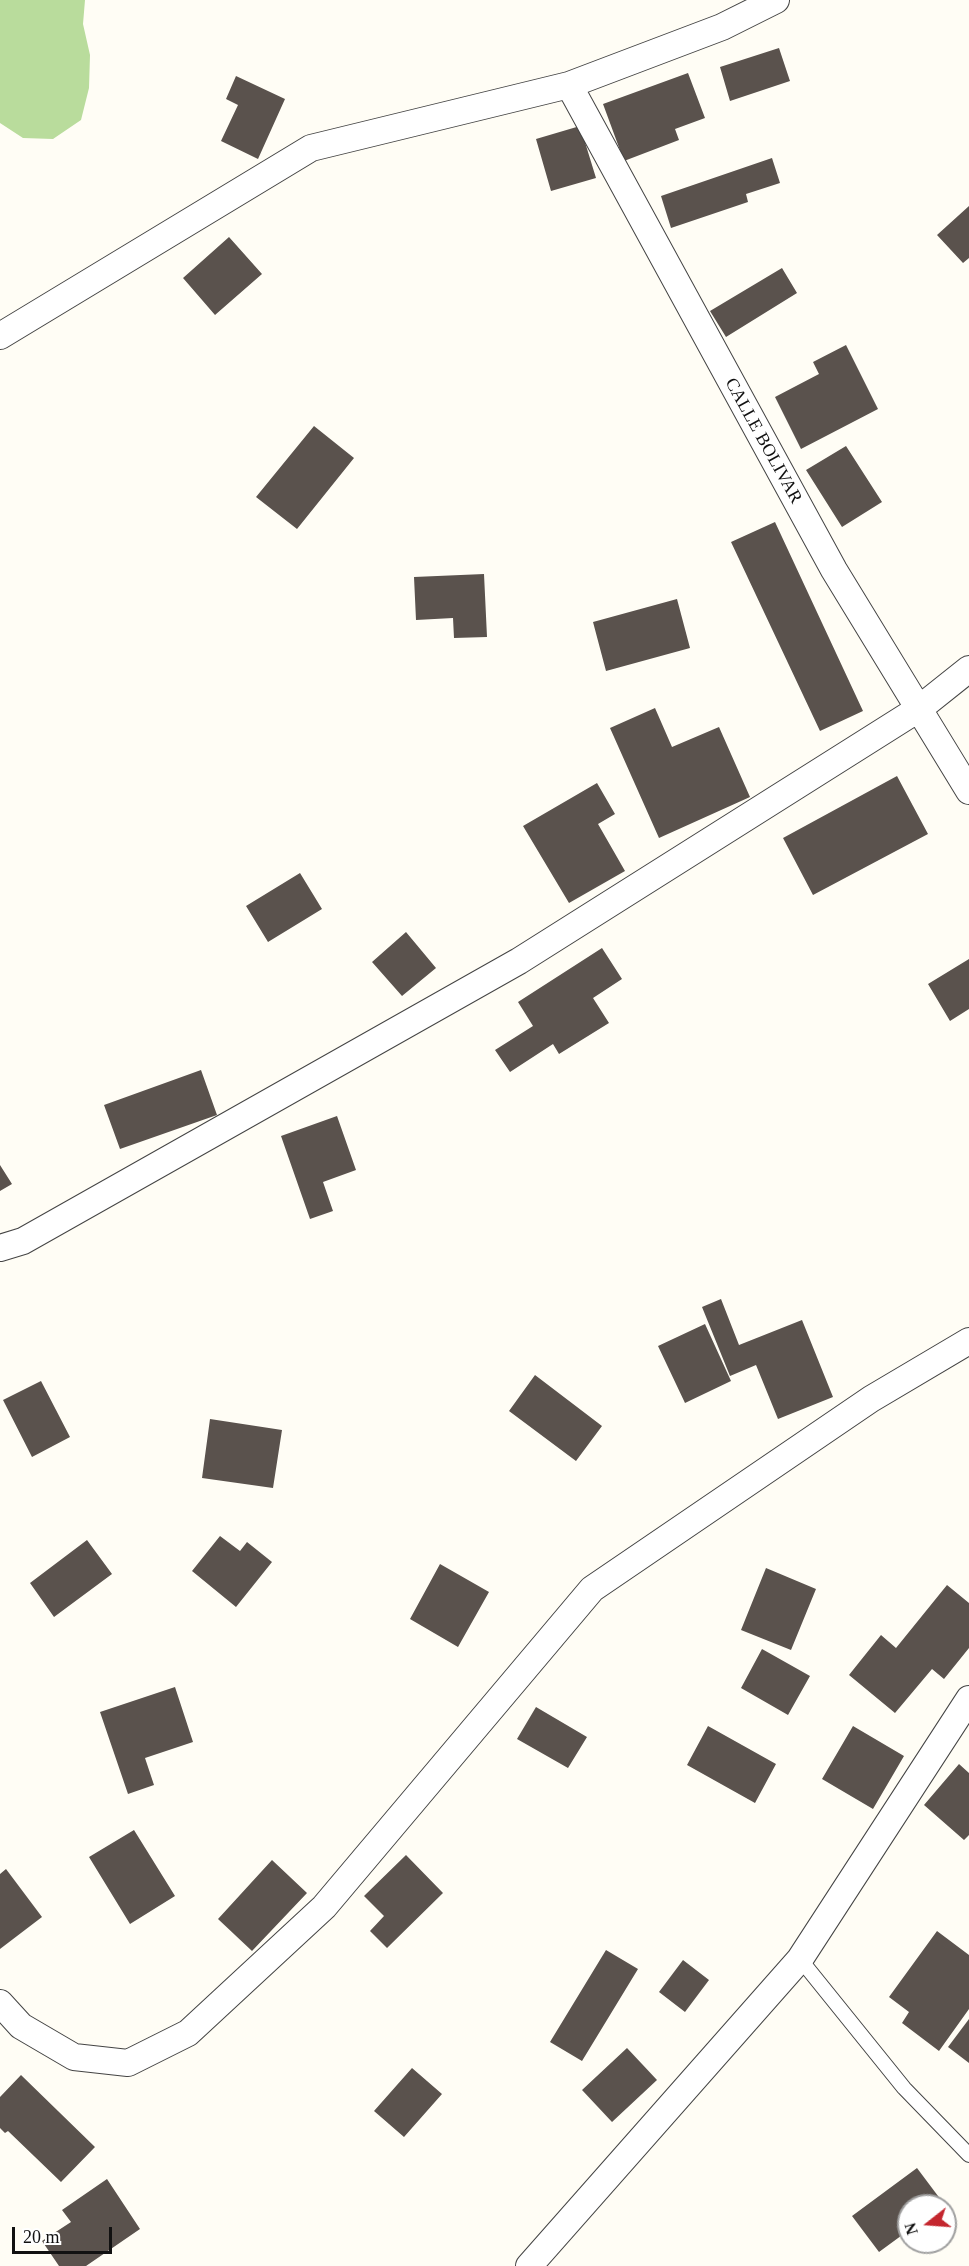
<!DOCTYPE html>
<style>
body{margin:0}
#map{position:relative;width:969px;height:2266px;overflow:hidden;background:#fffdf5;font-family:Georgia,serif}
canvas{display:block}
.north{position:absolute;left:897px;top:2194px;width:60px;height:60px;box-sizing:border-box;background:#fff;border:2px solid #a0a0a0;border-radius:50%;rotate:253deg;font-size:16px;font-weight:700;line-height:24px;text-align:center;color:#111}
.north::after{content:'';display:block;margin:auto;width:21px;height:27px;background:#c4262e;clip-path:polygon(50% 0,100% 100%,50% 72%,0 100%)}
.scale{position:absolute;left:12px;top:2227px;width:100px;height:27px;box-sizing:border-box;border:3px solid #111;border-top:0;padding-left:8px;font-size:18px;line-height:21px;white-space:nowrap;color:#111;-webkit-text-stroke:4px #fff;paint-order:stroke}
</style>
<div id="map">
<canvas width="969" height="2266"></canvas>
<div class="north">N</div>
<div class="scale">20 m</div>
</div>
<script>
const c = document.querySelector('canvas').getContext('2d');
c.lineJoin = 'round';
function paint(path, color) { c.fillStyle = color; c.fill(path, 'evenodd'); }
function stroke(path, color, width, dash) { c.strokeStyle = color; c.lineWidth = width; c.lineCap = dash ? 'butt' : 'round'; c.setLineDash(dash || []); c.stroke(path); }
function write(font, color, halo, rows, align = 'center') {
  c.font = font + ' Georgia,serif'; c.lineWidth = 6; c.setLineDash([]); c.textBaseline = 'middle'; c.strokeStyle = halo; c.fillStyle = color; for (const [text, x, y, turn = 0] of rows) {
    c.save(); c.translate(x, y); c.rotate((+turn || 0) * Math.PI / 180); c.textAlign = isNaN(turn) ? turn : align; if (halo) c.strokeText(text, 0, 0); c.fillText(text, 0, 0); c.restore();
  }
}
paint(new Path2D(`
 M 0,0 L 85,0 L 83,24 L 90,55 L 89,88 L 81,120 L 53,139 L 23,138 L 0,123 Z`), '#b9dc9c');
paint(new Path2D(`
 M 779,48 L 790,81 L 730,101 L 720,67 Z
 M 688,73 L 705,118 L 675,129 L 679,140 L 624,161 L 603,104 Z
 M 236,76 L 285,99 L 258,159 L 221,141 L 238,105 L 226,99 Z
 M 580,126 L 596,178 L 551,191 L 536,139 Z
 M 772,158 L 780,183 L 746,194 L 748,202 L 671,228 L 661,196 Z
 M 969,206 L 969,258 L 963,263 L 937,235 Z
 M 229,237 L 262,274 L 215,315 L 183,278 Z
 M 782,268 L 797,293 L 726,337 L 710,311 Z
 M 846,345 L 878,409 L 801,449 L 775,397 L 819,374 L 813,362 Z
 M 314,426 L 354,458 L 297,529 L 256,497 Z
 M 846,446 L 882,502 L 842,527 L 806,470 Z
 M 775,522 L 863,711 L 820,731 L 731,542 Z
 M 484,574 L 487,637 L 454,638 L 453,618 L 416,620 L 414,577 Z
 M 677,599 L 690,648 L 606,671 L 593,622 Z
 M 655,708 L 672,747 L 719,727 L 750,797 L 659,838 L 610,728 Z
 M 897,776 L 928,834 L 813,895 L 783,838 Z
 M 597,783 L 615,814 L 598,824 L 625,871 L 569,903 L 523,826 Z
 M 300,873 L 322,909 L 268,942 L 246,906 Z
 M 406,932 L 436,968 L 402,996 L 372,962 Z
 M 602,948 L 622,979 L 593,998 L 609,1023 L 559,1054 L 553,1044 L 510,1072 L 495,1050 L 533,1026 L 518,1002 Z
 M 969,959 L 969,1009 L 950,1021 L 928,984 Z
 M 201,1070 L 217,1115 L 120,1149 L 104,1105 Z
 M 337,1116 L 356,1170 L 323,1182 L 333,1211 L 310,1219 L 281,1136 Z
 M 0,1165 L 12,1184 L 0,1191 Z
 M 721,1299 L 739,1345 L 802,1320 L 833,1397 L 778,1419 L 756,1365 L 730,1376 L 702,1307 Z
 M 705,1324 L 731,1381 L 685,1403 L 658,1346 Z
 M 535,1375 L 602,1426 L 576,1461 L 509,1411 Z
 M 41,1381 L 70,1437 L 32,1457 L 3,1400 Z
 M 210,1419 L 282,1430 L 273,1488 L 202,1478 Z
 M 220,1536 L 240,1551 L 247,1542 L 272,1562 L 236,1607 L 192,1571 Z
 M 87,1540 L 112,1574 L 54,1617 L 30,1583 Z
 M 440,1564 L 489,1592 L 458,1647 L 410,1619 Z
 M 766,1568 L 816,1589 L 791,1650 L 741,1630 Z
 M 947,1585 L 969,1603 L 969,1648 L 944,1679 L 932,1669 L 895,1713 L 849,1675 L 881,1635 L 896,1648 Z
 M 762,1649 L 810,1676 L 788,1715 L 741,1688 Z
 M 175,1687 L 193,1742 L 145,1758 L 154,1785 L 128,1794 L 100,1712 Z
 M 536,1707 L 587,1737 L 568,1768 L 517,1739 Z
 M 708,1726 L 776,1764 L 755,1803 L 687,1765 Z
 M 853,1726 L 904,1756 L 873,1809 L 822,1779 Z
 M 959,1764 L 969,1773 L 969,1835 L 964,1840 L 924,1805 Z
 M 134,1830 L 175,1896 L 130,1924 L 89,1857 Z
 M 406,1855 L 443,1893 L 387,1948 L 370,1931 L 384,1916 L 364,1896 Z
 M 272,1860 L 307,1893 L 252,1951 L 218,1919 Z
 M 6,1869 L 42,1917 L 0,1949 L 0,1874 Z
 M 937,1931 L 969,1955 L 969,2009 L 939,2051 L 902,2023 L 909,2012 L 889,1997 Z
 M 606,1950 L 638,1969 L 582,2061 L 550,2042 Z
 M 683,1960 L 709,1980 L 685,2012 L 659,1992 Z
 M 969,2019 L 969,2063 L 948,2047 Z
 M 627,2048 L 657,2080 L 612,2122 L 582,2090 Z
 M 412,2068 L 442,2094 L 404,2137 L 374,2111 Z
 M 21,2075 L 95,2147 L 61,2182 L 8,2131 L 5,2133 L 0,2128 L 0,2097 Z
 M 917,2168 L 944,2204 L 941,2206 L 909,2206 L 909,2230 L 879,2252 L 852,2216 Z
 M 107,2179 L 140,2229 L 86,2266 L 59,2266 L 42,2241 L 71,2222 L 62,2210 Z`), '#5a524d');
const service = new Path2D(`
 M 800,1959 L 904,2088 L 969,2155`);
const minor = new Path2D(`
 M 569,85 L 834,570 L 969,791
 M 0,336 L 311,148 L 569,85 L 722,27 L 776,0
 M 0,1248 L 23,1241 L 519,961 L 920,708 L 969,669
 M 0,2003 L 21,2026 L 74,2057 L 128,2063 L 188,2033 L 324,1907 L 592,1589 L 871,1399 L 969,1341
 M 529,2266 L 800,1959 L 969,1699`);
stroke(service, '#444', 16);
stroke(minor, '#444', 28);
stroke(service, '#fff', 14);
stroke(minor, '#fff', 26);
write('18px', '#111', '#fff', [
 ["CALLE BOLIVAR",763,441,61]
]);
</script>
